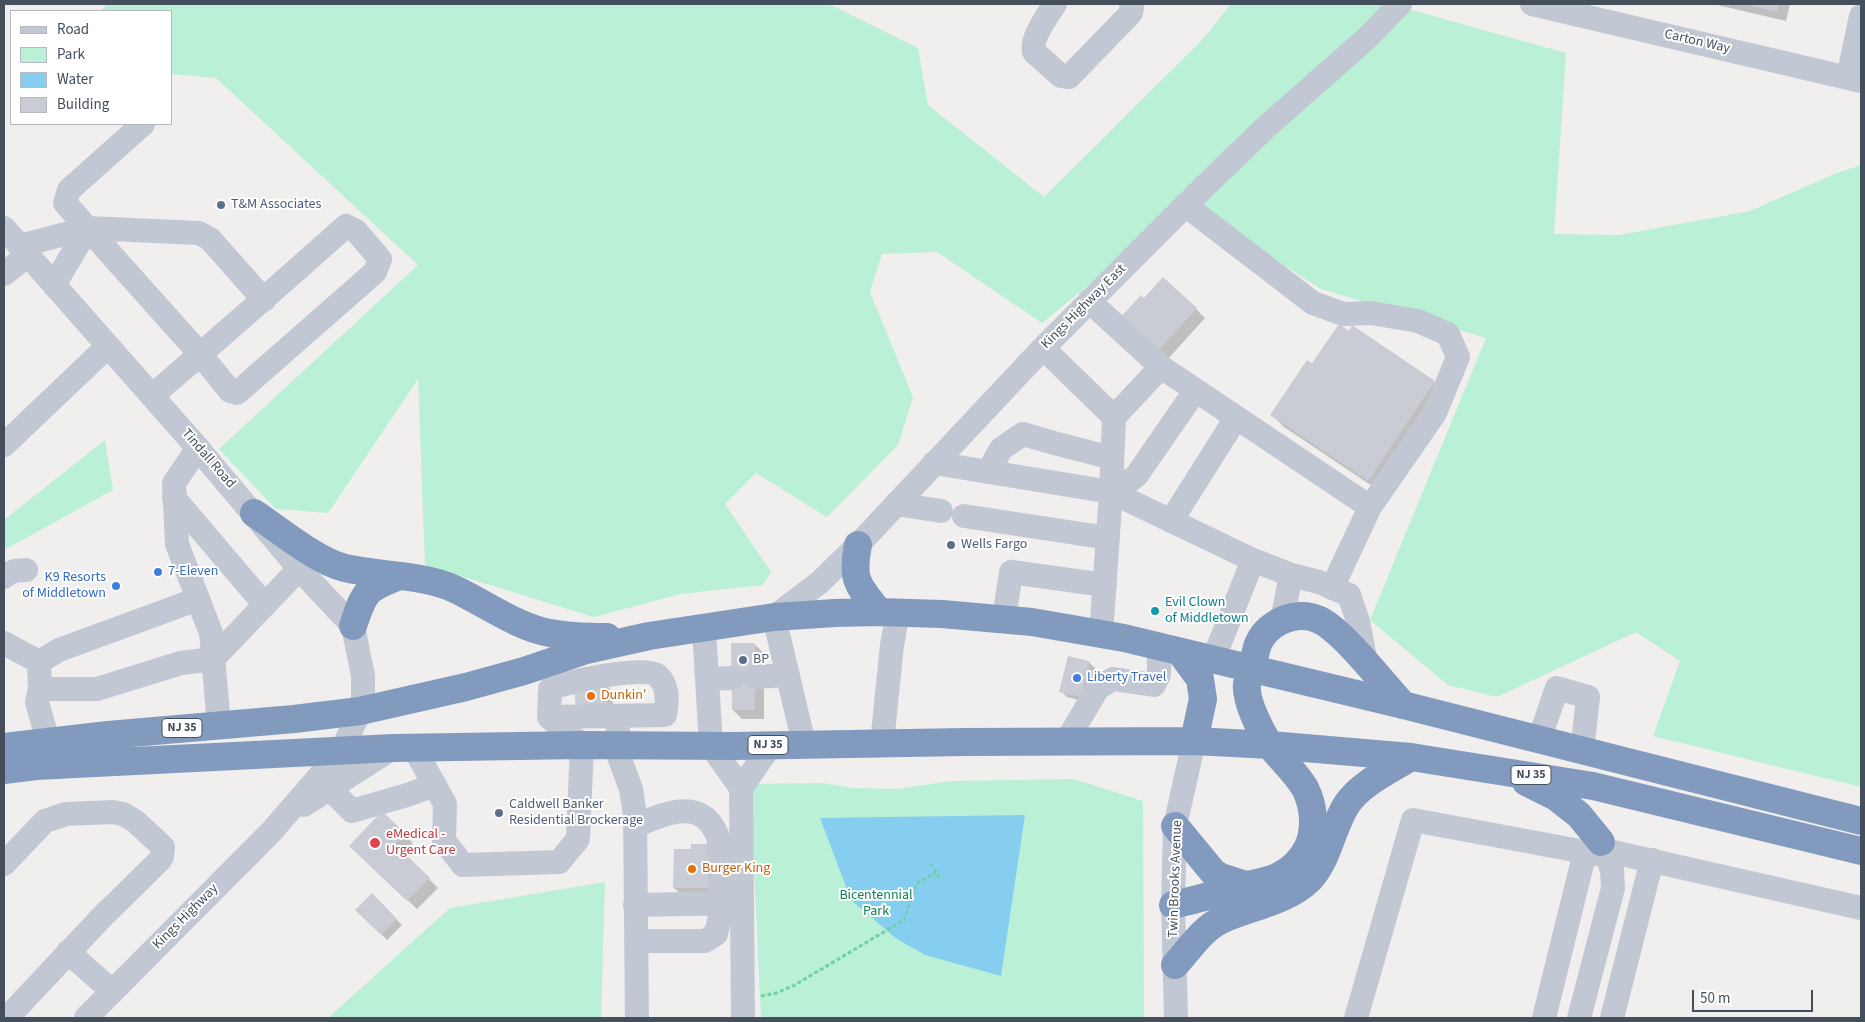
<!DOCTYPE html>
<style>
body{margin:0}
#map{position:relative;width:1865px;height:1022px;overflow:hidden;background:#f1eeee;font-family:"Source Sans 3",sans-serif}
canvas{display:block}
.frame{position:absolute;inset:0;border:5px solid #454f5c;pointer-events:none}
.legend{position:absolute;left:10px;top:10px;width:162px;height:115px;box-sizing:border-box;background:#fff;border:1px solid #b5b9be;margin:0;padding:6px 9px;list-style:none;font-size:15px;color:#454f5c}
.legend li{display:flex;align-items:center;gap:10px;height:25px}
.legend b{width:25px;border:1px solid #b5b9be}
.scale{position:absolute;left:1692px;top:990px;width:121px;height:22px;box-sizing:border-box;border:2px solid #454f5c;border-top:0;padding-left:6px;font-size:15px;line-height:18px;white-space:nowrap;color:#454f5c;-webkit-text-stroke:4px #fff;paint-order:stroke}
</style>
<div id="map">
<canvas width="1865" height="1022"></canvas>
<div class="frame"></div>
<ul class="legend">
<li><b style="height:6px;background:#c1c8d4"></b>Road</li>
<li><b style="height:14px;background:#baf0d5"></b>Park</li>
<li><b style="height:14px;background:#85ceef"></b>Water</li>
<li><b style="height:14px;background:#c9ccd4"></b>Building</li>
</ul>
<div class="scale">50 m</div>
</div>
<script>
const c = document.querySelector('canvas').getContext('2d');
c.lineJoin = 'round';
function paint(path, color) { c.fillStyle = color; c.fill(path, 'evenodd'); }
function stroke(path, color, width, dash) { c.strokeStyle = color; c.lineWidth = width; c.lineCap = dash ? 'butt' : 'round'; c.setLineDash(dash || []); c.stroke(path); }
function write(font, color, halo, rows, align = 'center') {
  c.font = font + ' "Source Sans 3",sans-serif'; c.lineWidth = 4; c.setLineDash([]); c.textBaseline = 'middle'; c.strokeStyle = halo; c.fillStyle = color; for (const [text, x, y, turn = 0] of rows) {
    c.save(); c.translate(x, y); c.rotate((+turn || 0) * Math.PI / 180); c.textAlign = isNaN(turn) ? turn : align; if (halo) c.strokeText(text, 0, 0); c.fillText(text, 0, 0); c.restore();
  }
}
paint(new Path2D(`
 M 106,4 L 829,4 L 918,48 L 928,105 L 1044,197 L 1203,39 L 1231,4 L 1390,4 L 1566,53 L 1554,234 L 1619,235 L 1750,211 L 1837,173 L 1861,165 L 1861,787 L 1653,736 L 1680,661 L 1636,632 L 1497,697 L 1448,685 L 1370,620 L 1486,338 L 1321,289 L 1188,204 L 1042,323 L 937,252 L 882,254 L 870,292 L 913,397 L 898,445 L 827,517 L 756,473 L 725,504 L 771,572 L 763,585 L 680,594 L 594,617 L 425,565 L 418,379 L 328,513 L 276,509 L 219,449 L 418,265 L 216,78 L 171,74 L 171,11 L 101,11 Z
 M 105,440 L 113,490 L 4,550 L 4,520 Z
 M 1074,779 L 1143,801 L 1144,1018 L 761,1018 L 750,784 L 821,783 L 854,788 L 897,789 L 952,781 Z
 M 605,882 L 601,1018 L 328,1018 L 450,908 Z`), '#baf0d5');
paint(new Path2D(`
 M 1025,815 L 1001,976 L 925,955 L 897,939 L 851,900 L 820,818 Z`), '#85ceef');
paint(new Path2D(`
 M 1713,4 L 1790,4 L 1786,21 Z
 M 1144,300 L 1196,309 L 1205,318 L 1167,360 L 1121,318 Z
 M 1353,327 L 1434,382 L 1447,395 L 1381,492 L 1284,427 L 1272,415 Z
 M 754,644 L 764,653 L 764,719 L 742,719 L 733,710 Z
 M 1089,662 L 1095,668 L 1086,702 L 1067,697 L 1061,691 Z
 M 605,684 L 611,690 L 614,712 L 575,688 Z
 M 382,813 L 413,843 L 403,853 L 438,888 L 417,909 L 351,846 Z
 M 675,850 L 721,897 L 684,897 L 674,888 Z
 M 372,895 L 402,925 L 387,940 L 357,910 Z`), '#0003');
paint(new Path2D(`
 M 1744,4 L 1779,4 L 1777,12 Z
 M 1163,277 L 1197,308 L 1157,352 L 1120,318 L 1141,295 L 1144,298 Z
 M 1339,324 L 1349,331 L 1352,325 L 1435,381 L 1368,481 L 1270,415 L 1307,360 L 1312,363 Z
 M 731,643 L 755,643 L 755,710 L 732,710 Z
 M 1068,656 L 1089,661 L 1081,697 L 1059,692 Z
 M 606,683 L 608,706 L 576,710 L 574,686 Z
 M 382,811 L 405,833 L 395,844 L 430,878 L 407,901 L 349,846 Z
 M 691,844 L 709,844 L 712,888 L 673,888 L 674,849 L 691,849 Z
 M 372,893 L 397,919 L 381,935 L 355,910 Z`), '#c9ccd4');
stroke(new Path2D(`
 M 931,863 L 940,879
 M 761,996 L 776,993 L 793,986 L 904,920 L 916,884 L 936,873`), '#71d0ab', 3, [4, 2.5]);
stroke(new Path2D(`
 M 1055,4 C 1048,15 1030,39 1034,52 L 1061,76 L 1069,77 L 1131,13 L 1132,8 L 1131,4
 M 1532,4 L 1861,81
 M 1848,78 L 1861,16
 M 143,124 L 69,190 L 65,203 L 200,354 L 230,391 L 237,393 L 375,272 L 380,259 L 356,231 L 346,226 C 282,283 217,340 152,396
 M 1185,205 L 1313,303 L 1343,314 L 1371,313 L 1418,321 L 1448,334 L 1458,357 L 1435,413 L 1370,507 L 1332,588
 M 4,228 L 196,446 L 302,572 L 353,626 L 363,676 L 363,697 L 360,711 L 342,750 L 271,832 L 86,1018
 M 19,246 L 88,228 L 199,233 L 210,239 L 264,300
 M 4,274 L 28,255
 M 54,285 L 88,228
 M 1089,301 L 1161,367 L 1114,417
 M 1043,348 L 1114,417 L 1111,492
 M 1161,367 L 1370,507
 M 4,445 L 108,346
 M 198,448 L 174,483 L 177,544 L 211,633 L 219,725
 M 934,463 L 1111,492 L 1101,634
 M 988,472 L 1001,449 L 1023,434 L 1054,443 L 1112,458
 M 1111,492 L 1253,560 L 1291,575 L 1319,582 L 1349,595 L 1358,621 L 1366,663
 M 1111,492 L 1127,483 L 1137,475 L 1195,391
 M 174,498 L 265,605
 M 896,504 L 941,511
 M 964,516 L 1108,538
 M 1171,521 L 1236,418
 M 4,577 C 10,571 17,570 26,570
 M 1004,619 L 1011,572 L 1105,585
 M 1282,620 L 1291,575
 M 704,628 L 711,746 L 741,788 L 743,1018
 M 4,643 L 39,662
 M 1213,660 L 1253,560
 M 755,677 L 788,675
 M 707,679 L 732,678
 M 40,689 L 39,662 L 59,650 L 198,599
 M 618,729 L 615,746 L 631,789 L 635,815 L 637,1018
 M 1539,740 L 1557,688 L 1588,697 L 1582,751
 M 48,741 L 37,702 L 40,689 L 97,689 L 181,663 L 213,659 L 299,569
 M 1066,742 L 1098,688 L 1113,679 L 1154,685 L 1159,675 L 1159,647
 M 882,743 L 892,645 L 898,612
 M 804,744 L 774,617 L 820,582 L 858,545 L 1043,348 L 1204,187 L 1264,129 L 1367,38 L 1400,4
 M 414,748 L 445,804 L 444,841 L 463,865 L 559,862 L 578,839 L 582,745 L 549,717 L 550,689 C 564,682 646,665 657,675 C 668,685 668,701 665,715 L 549,717
 M 741,788 L 771,745
 M 330,789 L 352,811 L 407,795 L 435,785
 M 304,805 L 393,748
 M 635,826 C 666,813 704,795 719,840 L 720,916 L 716,934 L 705,941 L 636,941
 M 1604,850 L 1861,908
 M 4,864 L 45,821 L 66,814 L 113,812 L 123,814 L 135,821 L 163,847 L 162,856 L 160,860 L 101,918 L 7,1018
 M 635,905 L 736,903
 M 68,952 L 112,991
 M 1176,1018 L 1173,905 L 1175,826 L 1194,741
 M 1356,1018 L 1413,820 L 1607,856
 M 1544,1018 L 1585,852
 M 1579,1018 L 1613,888 L 1612,870 L 1601,842
 M 1612,1018 L 1652,860`), '#c1c8d4', 24);
stroke(new Path2D(`
 M 254,513 C 278,529 318,562 345,568 C 379,576 417,574 450,587 C 482,601 516,627 550,633 C 569,637 588,637 607,637
 M 858,545 C 851,581 858,585 879,612
 M 353,626 C 364,592 366,588 400,576
 M 1180,652 L 1200,679 L 1203,699 L 1194,741
 M 4,747 L 108,735 L 294,719 L 360,711 L 466,687 L 524,671 L 586,650 L 649,636 L 774,617 L 835,613 L 879,612 L 942,614 L 1032,622 L 1124,638 L 1403,705 L 1861,821
 M 4,770 L 36,766 L 393,748 L 582,745 L 734,746 L 965,742 L 1194,741 L 1270,745 L 1411,757 L 1593,786 L 1861,851
 M 1526,782 L 1556,797 L 1579,815 L 1601,842
 M 1175,826 L 1213,872 L 1221,877 L 1246,885
 M 1173,905 C 1196,900 1219,893 1243,886 C 1255,883 1267,882 1279,876 C 1291,870 1302,859 1308,847 C 1316,828 1314,806 1305,788 C 1296,773 1282,760 1271,747 C 1261,732 1245,701 1247,684 C 1248,679 1251,674 1252,669 C 1254,663 1254,657 1256,651 C 1260,631 1280,617 1300,616 C 1318,615 1330,626 1342,637 C 1364,658 1383,683 1403,705
 M 1175,965 C 1189,950 1202,929 1221,920 C 1249,907 1287,902 1310,879 C 1329,858 1332,827 1347,804 C 1360,784 1390,770 1411,757`), '#839abf', 28);
for (const [x, y, r, color] of [
 [221,205,5,"#5c6f8a"],
 [951,545,5,"#5c6f8a"],
 [158,572,5,"#3f7fe0"],
 [116,586,5,"#3f7fe0"],
 [1155,611,5,"#0f9aa8"],
 [743,660,5,"#5c6f8a"],
 [1077,678,5,"#3f7fe0"],
 [591,696,5,"#e8710a"],
 [499,813,5,"#5c6f8a"],
 [375,843,6,"#e0444e"],
 [692,869,5,"#e8710a"]
]) { const dot = new Path2D(); dot.arc(x, y, r, 0, 2 * Math.PI); c.fillStyle = color; c.fill(dot); stroke(dot, '#fff', 2); }
for (const [x, y, w] of [
 [182,728,40],
 [768,745,40],
 [1531,775,40]
]) { const box = new Path2D(); box.roundRect(x - w / 2, y - 9.5, w, 19, 4); c.fillStyle = '#fff'; c.fill(box); stroke(box, '#454f5c', 1); }
write('bold 12px', '#454f5c', null, [
 ["NJ 35",182,728],
 ["NJ 35",768,745],
 ["NJ 35",1531,775]
]);
write('14px', '#454f5c', '#fff', [
 ["Carton Way",1697,42,13],
 ["Kings Highway East",1084,307,-45],
 ["Tindall Road",208,459,49],
 ["Twin Brooks Avenue",1176,879,-88],
 ["Kings Highway",186,917,-45]
]);
write('14px', '#4e5e75', '#fff', [
 ["T&M Associates",231,205],
 ["Wells Fargo",961,545],
 ["BP",753,660],
 ["Caldwell Banker",509,805],
 ["Residential Brockerage",509,821]
], 'left');
write('14px', '#366cbe', '#fff', [
 ["7-Eleven",168,572],
 ["K9 Resorts",106,578,"right"],
 ["of Middletown",106,594,"right"],
 ["Liberty Travel",1087,678]
], 'left');
write('14px', '#0d838f', '#fff', [
 ["Evil Clown",1165,603],
 ["of Middletown",1165,619]
], 'left');
write('14px', '#c56008', '#fff', [
 ["Dunkin'",601,696],
 ["Burger King",702,869]
], 'left');
write('14px', '#be3a42', '#fff', [
 ["eMedical -",386,835],
 ["Urgent Care",386,851]
], 'left');
write('14px', '#138055', '#fff', [
 ["Bicentennial",876,896],
 ["Park",876,912]
]);
</script>
